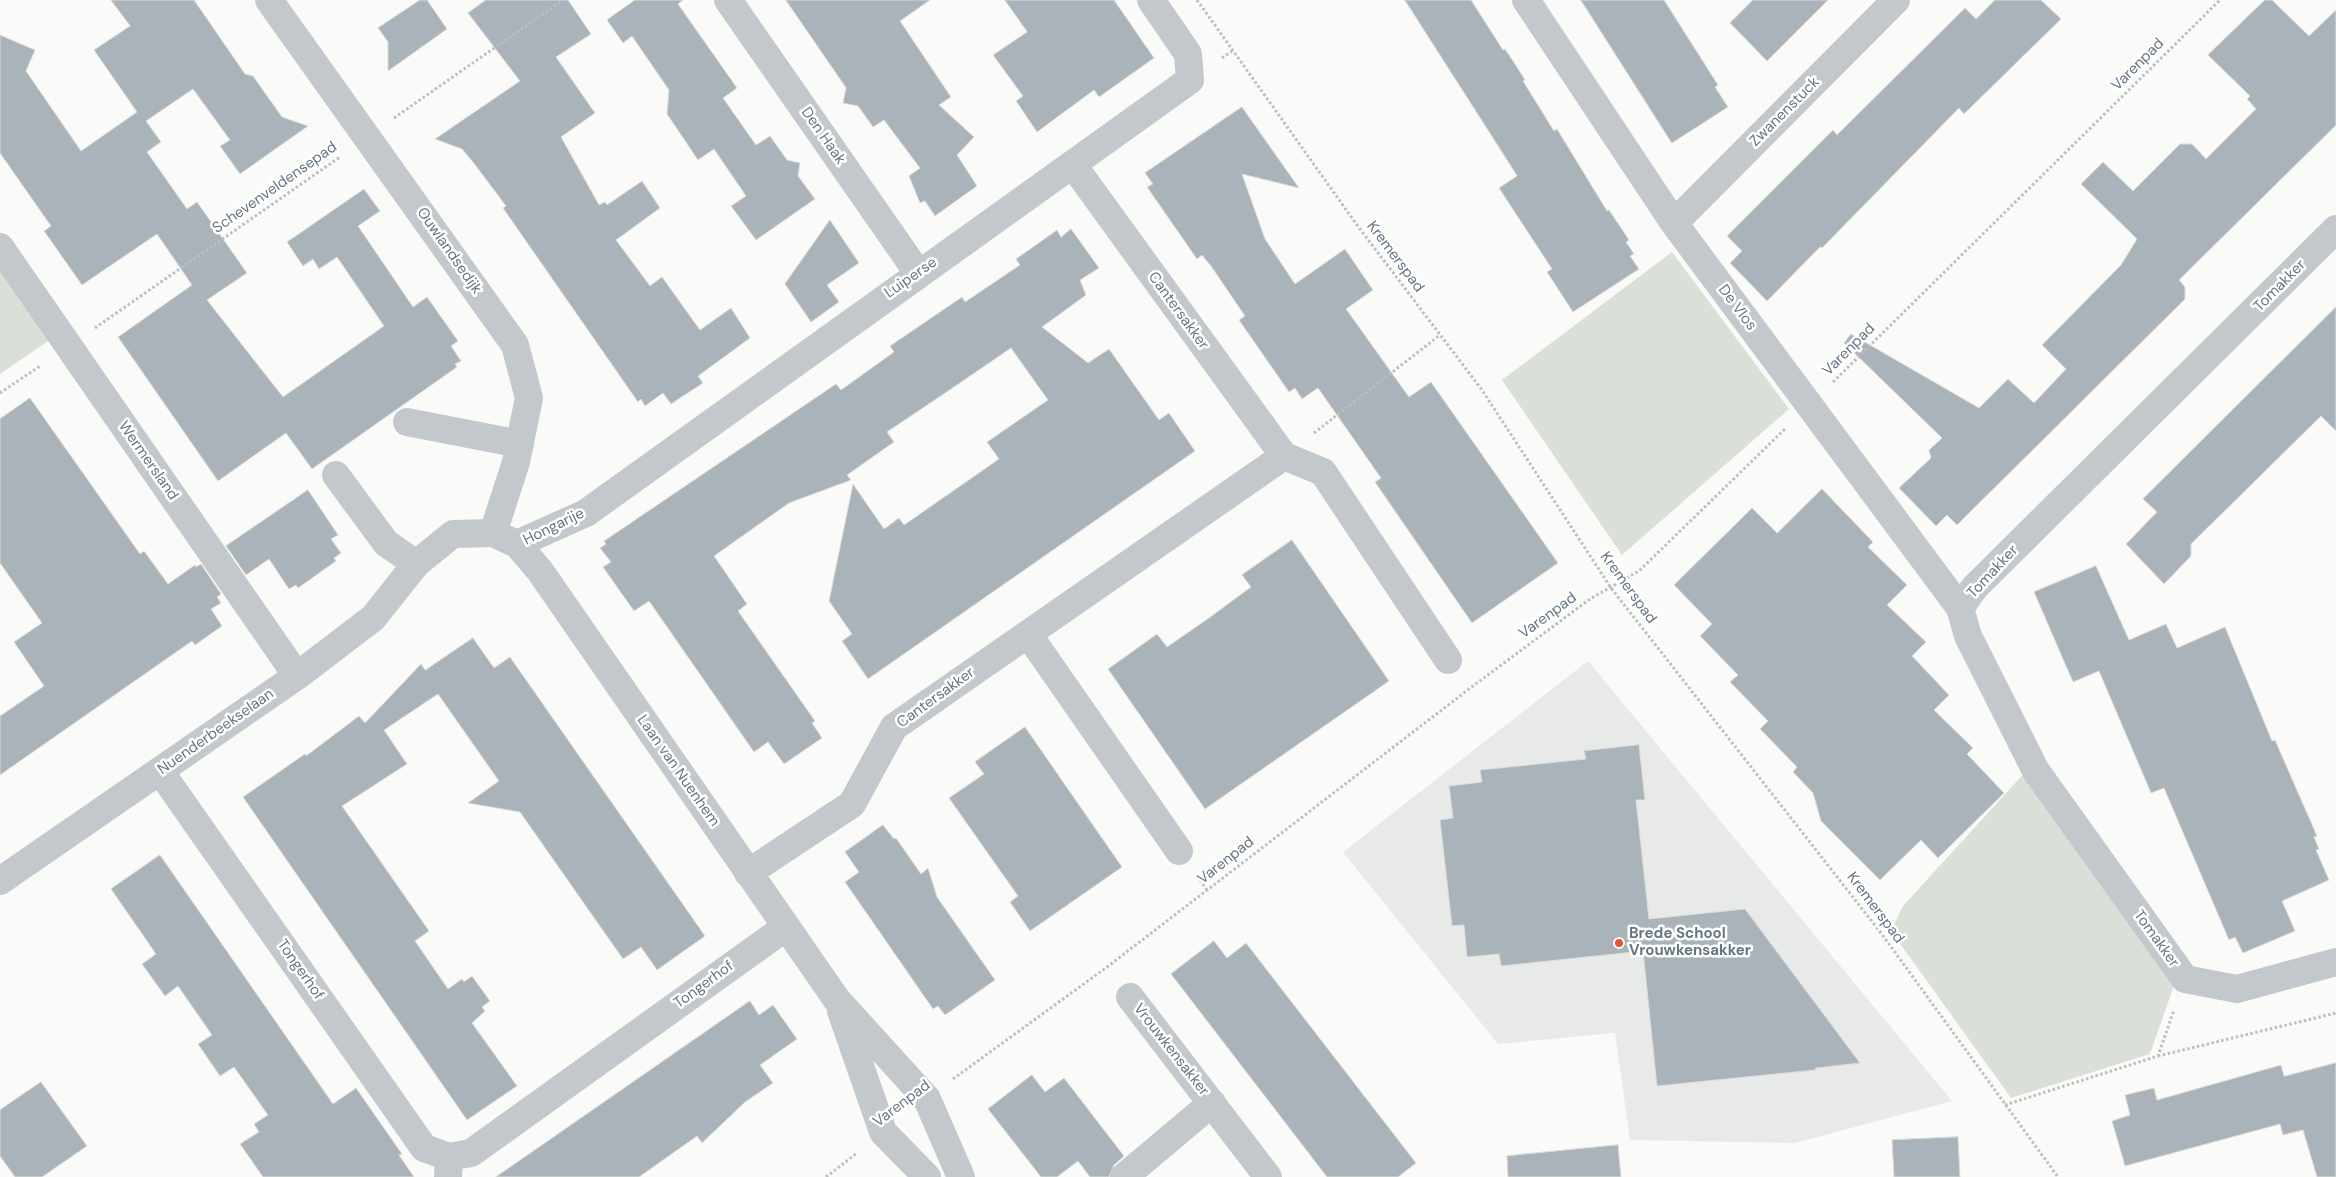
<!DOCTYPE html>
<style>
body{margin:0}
canvas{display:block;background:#fafaf8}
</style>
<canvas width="2336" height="1177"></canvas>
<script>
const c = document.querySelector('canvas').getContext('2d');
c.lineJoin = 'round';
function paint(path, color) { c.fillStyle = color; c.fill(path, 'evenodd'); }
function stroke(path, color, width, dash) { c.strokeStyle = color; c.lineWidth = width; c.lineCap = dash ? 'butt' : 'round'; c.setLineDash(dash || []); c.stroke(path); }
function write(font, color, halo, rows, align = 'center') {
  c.font = font + ' "DM Sans",sans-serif'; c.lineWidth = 5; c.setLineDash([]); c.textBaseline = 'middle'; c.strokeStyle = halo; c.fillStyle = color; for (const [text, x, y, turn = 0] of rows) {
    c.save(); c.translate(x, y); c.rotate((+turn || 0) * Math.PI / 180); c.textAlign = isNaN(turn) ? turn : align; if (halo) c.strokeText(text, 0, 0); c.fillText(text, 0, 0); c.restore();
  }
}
paint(new Path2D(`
 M 1588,661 L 1952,1101 L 1795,1143 L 1630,1140 L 1615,1033 L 1498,1044 L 1343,852 Z`), '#e8e9e9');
paint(new Path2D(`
 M 1672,252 L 1789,409 L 1622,555 L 1502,380 Z
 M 0,270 L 54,337 L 0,374 Z
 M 2028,769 L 2177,977 L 2150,1054 L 2011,1098 L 1891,931 L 1903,906 Z`), '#dadfd7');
const building = new Path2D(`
 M 111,0 L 194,0 L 245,74 L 253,76 L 282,117 L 308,126 L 240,174 L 220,146 L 230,140 L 193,89 L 146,121 L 161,142 L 147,152 L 187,209 L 197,202 L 247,273 L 207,300 L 283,397 L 384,326 L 337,257 L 319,269 L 313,259 L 303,266 L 287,242 L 364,189 L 380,211 L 358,226 L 413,307 L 427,297 L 458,341 L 451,346 L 461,361 L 455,364 L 457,367 L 312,469 L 286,433 L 218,481 L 118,337 L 192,285 L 157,234 L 82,285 L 44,231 L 51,226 L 0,153 L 0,35 L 35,50 L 26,71 L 81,151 L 137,112 L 94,50 L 130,26 Z
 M 420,0 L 427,0 L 447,29 L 388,71 L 388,42 L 378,28 Z
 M 486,0 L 568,0 L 591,34 L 556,57 L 595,113 L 561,137 L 599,205 L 605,202 L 607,205 L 642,181 L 660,208 L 616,240 L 650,286 L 662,277 L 700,330 L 731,308 L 750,338 L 698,376 L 703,383 L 671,404 L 663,393 L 645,406 L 641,399 L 638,402 L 503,208 L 506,206 L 473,162 L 462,149 L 435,139 L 520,81 L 468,13 Z
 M 635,0 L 683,0 L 678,4 L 737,88 L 723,98 L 756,145 L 770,136 L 787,160 L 800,163 L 798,176 L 815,199 L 756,240 L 731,206 L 746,196 L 714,149 L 698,160 L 667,114 L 669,90 L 632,36 L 623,43 L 607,20 Z
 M 786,0 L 930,0 L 900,21 L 951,97 L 939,105 L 974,137 L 957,155 L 977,186 L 935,216 L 925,201 L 920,203 L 909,176 L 920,168 L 884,120 L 873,127 L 858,106 L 843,103 L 846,88 Z
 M 1005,0 L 1114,0 L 1154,58 L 1099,97 L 1094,90 L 1037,132 L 1016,101 L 1023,96 L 993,55 L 1027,32 Z
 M 1405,0 L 1471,0 L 1503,50 L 1505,49 L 1515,64 L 1525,80 L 1523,81 L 1554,131 L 1557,129 L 1607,211 L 1609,210 L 1629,240 L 1626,242 L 1634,254 L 1630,256 L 1639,269 L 1573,312 L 1547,272 L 1552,269 L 1499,188 L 1517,176 Z
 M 1581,0 L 1664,0 L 1718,85 L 1715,87 L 1728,107 L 1672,143 Z
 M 1753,0 L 1828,0 L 1767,61 L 1730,23 Z
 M 1995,0 L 2041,0 L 2061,19 L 1964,114 L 1959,108 L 1822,248 L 1820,247 L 1767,301 L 1730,263 L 1742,251 L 1727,236 L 1833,130 L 1837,135 L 1965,8 L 1976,19 Z
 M 2265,0 L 2272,0 L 2309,36 L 2336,10 L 2336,125 L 2179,280 L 2185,287 L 2185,299 L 1957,525 L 1947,515 L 1936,526 L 1899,488 L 1931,458 L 1929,450 L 1942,438 L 1844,343 L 1851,334 L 1979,408 L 2008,379 L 2034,403 L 2066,369 L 2042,345 L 2121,265 L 2137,239 L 2081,184 L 2103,162 L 2133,191 L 2180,144 L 2192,144 L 2206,159 L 2256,109 L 2247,99 L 2250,96 L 2208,55 Z
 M 1242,107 L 1299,188 L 1242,174 L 1265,239 L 1295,284 L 1345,249 L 1373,290 L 1346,309 L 1409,397 L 1431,382 L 1558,563 L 1472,623 L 1375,482 L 1381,478 L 1318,388 L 1302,399 L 1295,388 L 1289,392 L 1239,320 L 1245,316 L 1211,266 L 1202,255 L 1197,259 L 1147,187 L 1153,184 L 1145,173 Z
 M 830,220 L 859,263 L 827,285 L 839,302 L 811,322 L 785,284 Z
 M 1071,229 L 1099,268 L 1080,280 L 1086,295 L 1042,327 L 1088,363 L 1109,349 L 1159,420 L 1169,413 L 1195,451 L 868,679 L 842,641 L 852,634 L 829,601 L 853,484 L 884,529 L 899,518 L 904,525 L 999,459 L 987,442 L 1048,400 L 1011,348 L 951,389 L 887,432 L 894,442 L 847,475 L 851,480 L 789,503 L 714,556 L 747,604 L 738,611 L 815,721 L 812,723 L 822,738 L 784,764 L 768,742 L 754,752 L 649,601 L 634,611 L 603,567 L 611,562 L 600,548 L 606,544 L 604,541 L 836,384 L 841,390 L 894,352 L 890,346 L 962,297 L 965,302 L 1020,265 L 1016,259 L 1057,230 L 1061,237 Z
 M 2336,307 L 2336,431 L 2321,416 L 2191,544 L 2191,556 L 2164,584 L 2126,544 L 2157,512 L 2143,499 Z
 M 30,398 L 140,554 L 144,551 L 168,584 L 195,565 L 196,567 L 201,564 L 221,594 L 217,597 L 221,603 L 211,609 L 222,626 L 195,645 L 192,641 L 0,775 L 0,716 L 44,686 L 14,642 L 42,623 L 0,563 L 0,419 Z
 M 1822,489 L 1873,542 L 1868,547 L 1907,585 L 1887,605 L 1926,642 L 1912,656 L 1949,695 L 1934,710 L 1973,748 L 1967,754 L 2004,793 L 1938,858 L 1921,840 L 1880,880 L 1821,821 L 1813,793 L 1793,772 L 1797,767 L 1760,729 L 1768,721 L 1730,682 L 1738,675 L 1700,636 L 1712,624 L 1674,585 L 1752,508 L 1777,533 Z
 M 308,490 L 338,535 L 331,539 L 341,553 L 334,558 L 336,561 L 298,588 L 296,585 L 289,589 L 269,559 L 246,575 L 226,546 Z
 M 1292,540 L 1389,681 L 1205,809 L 1108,669 L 1157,634 L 1167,647 L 1209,618 L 1251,587 L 1242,575 Z
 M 2096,566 L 2129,640 L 2166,624 L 2177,648 L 2225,627 L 2272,741 L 2275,740 L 2317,836 L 2314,837 L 2319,849 L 2316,850 L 2329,880 L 2282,901 L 2295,931 L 2243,953 L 2235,937 L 2229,940 L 2164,788 L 2151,793 L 2099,671 L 2073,682 L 2034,592 Z
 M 473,638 L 494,668 L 510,657 L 705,936 L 657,970 L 641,947 L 623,959 L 520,812 L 468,803 L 499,781 L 438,694 L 384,730 L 407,764 L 342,806 L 429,931 L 415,941 L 448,989 L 462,979 L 464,982 L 472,976 L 490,1001 L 482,1007 L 485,1011 L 472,1023 L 517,1086 L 467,1120 L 243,797 L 305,754 L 306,756 L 359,716 L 365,723 L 421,664 L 425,670 Z
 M 1025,727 L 1122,867 L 1030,931 L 1010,902 L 1018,896 L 949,798 L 984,774 L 975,762 Z
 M 1639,745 L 1645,800 L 1636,800 L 1649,919 L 1745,909 L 1860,1063 L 1816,1068 L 1815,1070 L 1657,1086 L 1643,951 L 1501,966 L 1499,954 L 1467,957 L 1464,925 L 1452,926 L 1440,820 L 1453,818 L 1449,786 L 1482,782 L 1480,770 L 1586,759 L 1584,751 Z
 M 883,825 L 894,839 L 896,838 L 921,874 L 928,868 L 937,897 L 995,980 L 945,1015 L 938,1006 L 933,1009 L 845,882 L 859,872 L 845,852 Z
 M 160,855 L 333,1104 L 356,1088 L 402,1154 L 399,1155 L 414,1177 L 263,1177 L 240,1144 L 259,1132 L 254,1124 L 268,1115 L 234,1067 L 220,1076 L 198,1044 L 212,1035 L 178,986 L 165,996 L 142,964 L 156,954 L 111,889 Z
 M 1214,941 L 1227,958 L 1246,943 L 1416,1163 L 1398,1177 L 1327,1177 L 1171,974 Z
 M 750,1001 L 759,1015 L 773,1005 L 797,1039 L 760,1065 L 773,1083 L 745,1102 L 702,1143 L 697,1136 L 639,1177 L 496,1177 Z
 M 2336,1063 L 2336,1177 L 2317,1177 L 2303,1130 L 2283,1135 L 2280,1124 L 2125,1166 L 2112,1121 L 2130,1115 L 2125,1095 L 2154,1088 L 2157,1100 L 2281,1065 L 2284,1076 Z
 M 1032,1075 L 1045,1092 L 1064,1078 L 1124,1156 L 1114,1165 L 1109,1177 L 1090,1177 L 1078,1161 L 1057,1177 L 1041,1177 L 988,1109 Z
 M 41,1082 L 87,1146 L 42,1177 L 15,1177 L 0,1156 L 0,1110 Z
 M 1958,1137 L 1960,1177 L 1894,1177 L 1892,1140 Z
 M 1618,1145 L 1621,1177 L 1508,1177 L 1507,1156 Z`);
paint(building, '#aab3b9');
stroke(building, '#dcdcda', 1);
stroke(new Path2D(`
 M 1197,0 L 1357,225 L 1482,390 L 1611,588 L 1881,933 L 2058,1177
 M 1222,58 L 1232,51
 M 394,118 L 563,0
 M 95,328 L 340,157
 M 1833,382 L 2220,0
 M 0,393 L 40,366
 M 1314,433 L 1440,335
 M 1197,876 L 1207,890
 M 2158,1056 L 2336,1013
 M 953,1079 L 1107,967 L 1469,689 L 1590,599 L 1639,571 L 1786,428
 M 2005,1105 L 2158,1056 L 2174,1010
 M 826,1177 L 857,1153`), '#bbbfc2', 3, [2.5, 2.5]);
stroke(new Path2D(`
 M 269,0 L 515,345 L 529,398 L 516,462 L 493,533
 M 728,0 L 918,273
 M 1526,0 L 1674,223 L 1960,608
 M 1073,165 L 1284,456 L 1323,472 L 1448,660
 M 1674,223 L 1896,0
 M 2336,229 L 1975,587 L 1960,608 L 1968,636 L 2036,771 L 2185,979 L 2237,989 L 2336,962
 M 0,247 L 297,676
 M 407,422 L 520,444
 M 336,475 L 386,543 L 416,564
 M 517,544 L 586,513 L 1190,80 L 1188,54 L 1151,0
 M 1028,634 L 1179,851
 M 160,771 L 424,1148 L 449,1157 L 448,1177
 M 748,873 L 852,804 L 894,727 L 1284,456
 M 0,881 L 297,676 L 373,618 L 416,564 L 453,534 L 493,533 L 517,544 L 540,571 L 837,1000 L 927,1099 L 961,1177
 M 1130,997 L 1268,1177
 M 841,1011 L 883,1132 L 927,1177
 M 449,1157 L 471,1153 L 786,927
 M 1124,1177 L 1212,1103`), '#c3c8cc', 28);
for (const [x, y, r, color] of [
 [1619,943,5,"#e4572e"]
]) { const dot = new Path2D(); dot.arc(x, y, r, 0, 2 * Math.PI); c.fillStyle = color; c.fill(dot); stroke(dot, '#fff', 2); }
write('15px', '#657683', '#fff', [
 ["Varenpad",2138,65,-45],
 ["Zwanenstuck",1785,112,-45],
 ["Den Haak",823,136,55],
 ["Schevenveldensepad",275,188,-35],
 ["Ouwlandsedijk",449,251,55],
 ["Kremerspad",1395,257,53],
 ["Luiperse",911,278,-35],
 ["Tomakker",2280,286,-45],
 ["De Vlos",1737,308,53],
 ["Cantersakker",1178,311,54],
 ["Varenpad",1849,350,-45],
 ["Wermersland",148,461,55],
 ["Hongarije",554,527,-26],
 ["Tomakker",1993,572,-47],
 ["Kremerspad",1628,588,54],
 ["Varenpad",1548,616,-36],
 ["Cantersakker",936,698,-36],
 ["Nuenderbeekselaan",216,732,-35],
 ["Laan van Nuenhem",678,771,55],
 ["Varenpad",1226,861,-38],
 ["Kremerspad",1875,908,53],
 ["Tomakker",2156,939,54],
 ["Tongerhof",300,970,55],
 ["Tongerhof",704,985,-36],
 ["Vrouwkensakker",1171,1050,52],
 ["Varenpad",902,1104,-37]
]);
write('bold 15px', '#657683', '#fff', [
 ["Brede School",1629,934],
 ["Vrouwkensakker",1629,951]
], 'left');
</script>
